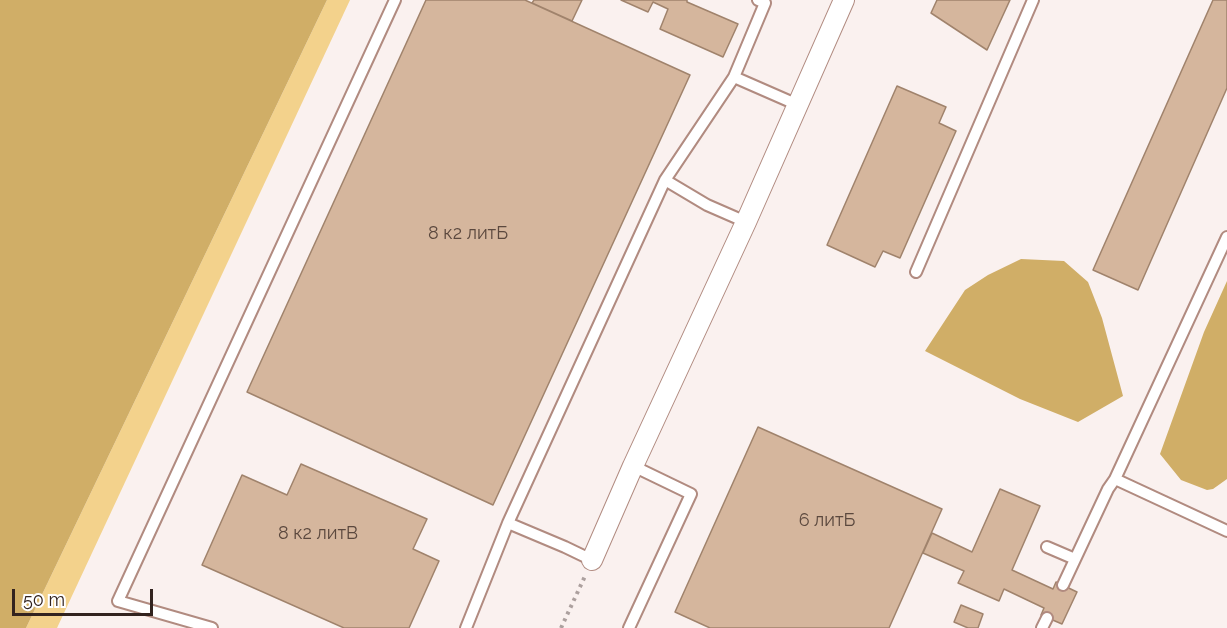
<!DOCTYPE html>
<meta charset="utf-8">
<style>
body{margin:0}
#map{position:relative;width:1227px;height:628px;overflow:hidden;background:#faf1ef;font-family:Raleway,sans-serif}
canvas{display:block}
.scale{position:absolute;left:12px;top:589px;width:141px;height:27px;box-sizing:border-box;border:3px solid #32231f;border-top:0;padding-left:8px;font-size:18px;line-height:21px;white-space:nowrap;color:#32231f;-webkit-text-stroke:4px #fff;paint-order:stroke}
</style>
<div id="map">
<canvas width="1227" height="628"></canvas>
<div class="scale">50 m</div>
</div>
<script>
const c = document.querySelector('canvas').getContext('2d');
c.lineJoin = 'round';
function paint(path, color) { c.fillStyle = color; c.fill(path, 'evenodd'); }
function stroke(path, color, width, dash) { c.strokeStyle = color; c.lineWidth = width; c.lineCap = dash ? 'butt' : 'round'; c.setLineDash(dash || []); c.stroke(path); }
function write(font, color, halo, rows, align = 'center') {
  c.font = font + ' Raleway,sans-serif'; c.lineWidth = 5; c.setLineDash([]); c.textBaseline = 'middle'; c.strokeStyle = halo; c.fillStyle = color; for (const [text, x, y, turn = 0] of rows) {
    c.save(); c.translate(x, y); c.rotate((+turn || 0) * Math.PI / 180); c.textAlign = isNaN(turn) ? turn : align; if (halo) c.strokeText(text, 0, 0); c.fillText(text, 0, 0); c.restore();
  }
}
paint(new Path2D(`
 M 327,0 L 350,0 L 57,628 L 26,628 Z`), '#f3d28c');
paint(new Path2D(`
 M 0,0 L 327,0 L 26,628 L 0,628 Z
 M 1021,259 L 1064,261 L 1088,282 L 1102,318 L 1123,396 L 1078,422 L 1020,399 L 925,351 L 965,290 L 988,275 Z
 M 1227,281 L 1227,479 L 1213,489 L 1207,490 L 1181,480 L 1160,454 L 1204,332 Z`), '#d0ae67');
const building = new Path2D(`
 M 426,0 L 525,0 L 690,75 L 493,505 L 247,392 Z
 M 534,0 L 582,0 L 572,21 L 532,3 Z
 M 621,0 L 687,0 L 687,2 L 738,24 L 723,57 L 660,29 L 668,9 L 653,2 L 648,12 Z
 M 937,0 L 1010,0 L 987,50 L 931,13 Z
 M 1213,0 L 1227,0 L 1227,88 L 1138,290 L 1093,270 Z
 M 897,86 L 946,107 L 939,123 L 956,131 L 900,258 L 883,251 L 875,267 L 827,245 Z
 M 758,427 L 942,509 L 889,628 L 710,628 L 675,612 Z
 M 301,464 L 427,519 L 413,549 L 439,561 L 409,628 L 344,628 L 202,565 L 242,475 L 287,495 Z
 M 1000,489 L 1040,506 L 1012,570 L 1053,589 L 1056,582 L 1077,592 L 1062,624 L 1041,615 L 1044,608 L 1004,589 L 999,601 L 958,583 L 964,571 L 923,553 L 932,533 L 972,552 Z
 M 961,605 L 983,614 L 978,628 L 968,628 L 954,622 Z`);
paint(building, '#d5b69d');
stroke(building, '#a0836c', 1.5);
const lane = new Path2D(`
 M 734,77 L 765,3 L 758,0
 M 665,180 L 707,205 L 746,222
 M 916,272 L 1033,0
 M 1115,479 L 1227,531
 M 508,523 L 565,547 L 592,560
 M 1047,547 L 1075,559
 M 1063,585 L 1108,489 L 1115,479 L 1227,237
 M 212,628 L 118,601 L 395,0
 M 466,628 L 508,523 L 665,180 L 734,77 L 798,105
 M 629,628 L 691,494 L 633,466
 M 1042,628 L 1047,618`);
const street = new Path2D(`
 M 592,560 L 633,466 L 746,222 L 844,0`);
stroke(lane, '#b18b80', 14);
stroke(street, '#b18b80', 22);
stroke(new Path2D(`
 M 561,628 L 586,574`), '#aca09e', 4, [3, 4.5]);
stroke(lane, '#fff', 10);
stroke(street, '#fff', 20);
write('18px', '#5b483e', null, [
 ["8 к2 литБ",468,234],
 ["6 литБ",827,521],
 ["8 к2 литВ",318,534]
]);
</script>
